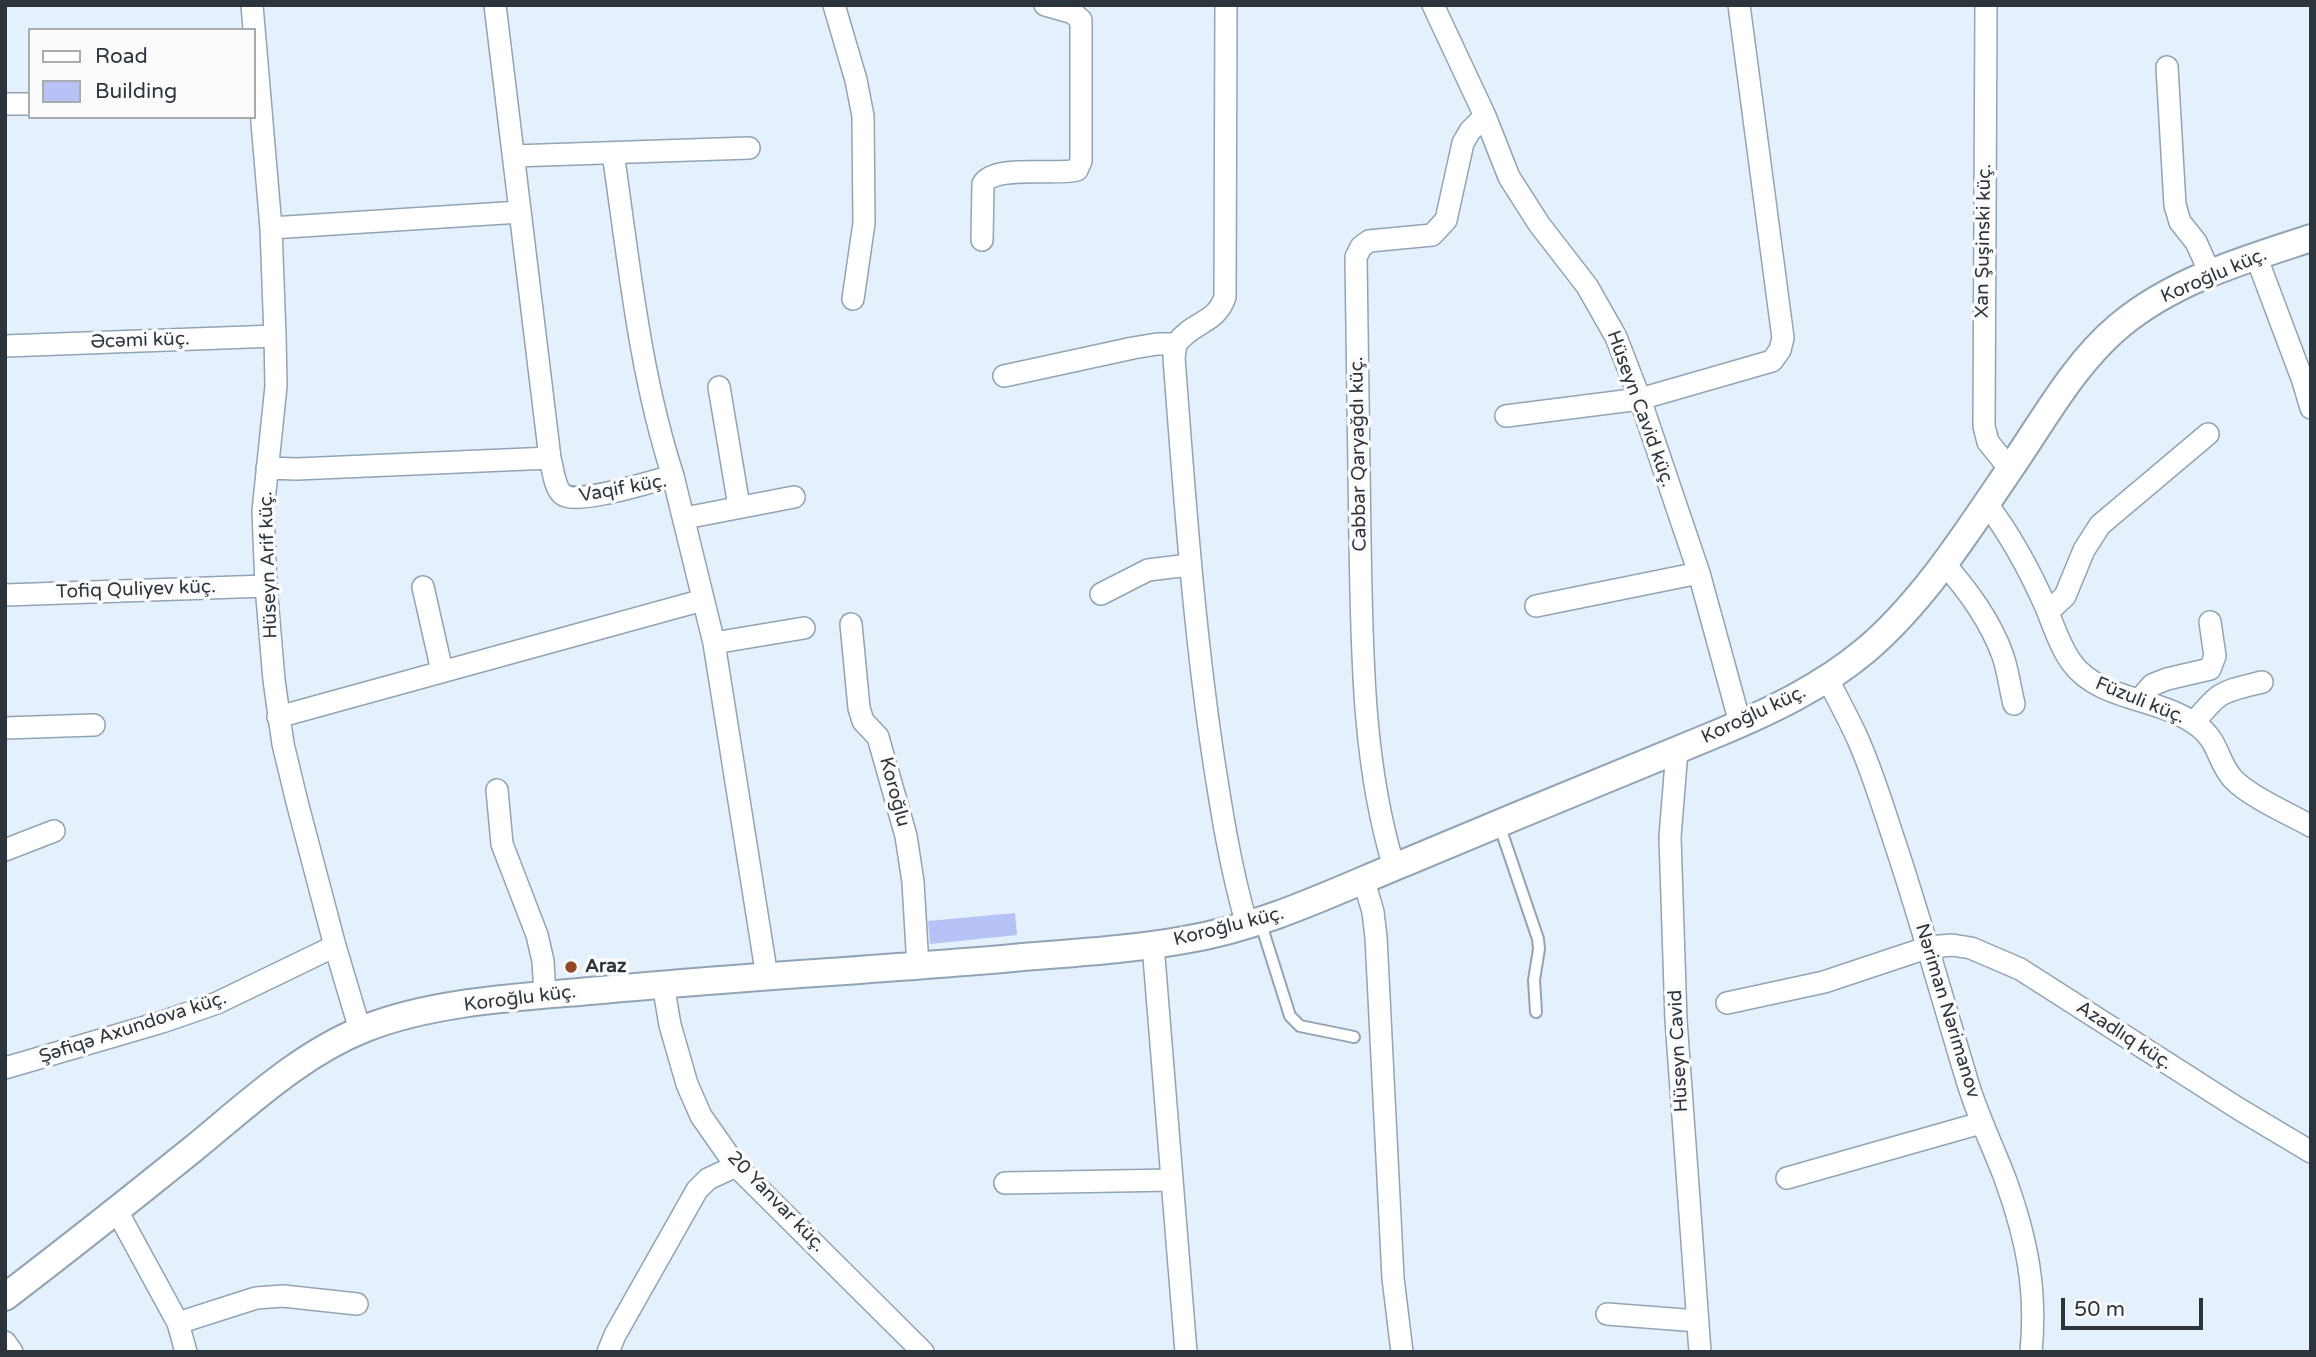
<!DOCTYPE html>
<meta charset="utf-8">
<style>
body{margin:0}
#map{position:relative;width:2316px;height:1357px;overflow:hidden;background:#e4f0fb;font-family:"Varela Round",sans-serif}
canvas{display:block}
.frame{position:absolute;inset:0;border:7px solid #2d353c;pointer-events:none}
.legend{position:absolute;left:28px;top:28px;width:228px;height:91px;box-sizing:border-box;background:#fbfbfb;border:2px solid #a9acaf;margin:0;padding:9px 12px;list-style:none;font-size:21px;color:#2d353c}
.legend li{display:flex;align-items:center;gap:14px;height:35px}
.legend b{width:35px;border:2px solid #a9acaf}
.scale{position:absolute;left:2061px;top:1298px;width:142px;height:32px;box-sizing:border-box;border:4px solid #2d353c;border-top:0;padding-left:9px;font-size:21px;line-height:24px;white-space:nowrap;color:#2d353c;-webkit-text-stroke:5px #fbfbfb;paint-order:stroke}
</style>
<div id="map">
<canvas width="2316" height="1357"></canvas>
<div class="frame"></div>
<ul class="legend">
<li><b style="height:9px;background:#fff"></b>Road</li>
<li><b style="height:19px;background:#b8c2f6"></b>Building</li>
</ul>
<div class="scale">50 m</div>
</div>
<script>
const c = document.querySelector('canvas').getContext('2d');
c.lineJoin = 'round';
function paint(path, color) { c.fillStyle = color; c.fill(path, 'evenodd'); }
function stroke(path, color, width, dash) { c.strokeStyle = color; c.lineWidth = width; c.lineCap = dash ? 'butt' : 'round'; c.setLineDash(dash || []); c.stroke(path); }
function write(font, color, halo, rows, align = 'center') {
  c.font = font + ' "Varela Round",sans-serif'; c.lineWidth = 7; c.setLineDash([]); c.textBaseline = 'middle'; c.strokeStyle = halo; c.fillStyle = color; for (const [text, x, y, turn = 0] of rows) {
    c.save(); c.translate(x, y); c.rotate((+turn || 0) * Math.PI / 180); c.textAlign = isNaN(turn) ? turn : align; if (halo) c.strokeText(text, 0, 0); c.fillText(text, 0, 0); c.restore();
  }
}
paint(new Path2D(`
 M 1015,913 L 1017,935 L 930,944 L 928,921 Z`), '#b8c2f6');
const service = new Path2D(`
 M 1499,824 L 1538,939 L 1539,949 L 1534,980 L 1536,1012
 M 1260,921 L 1290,1016 L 1300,1026 L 1354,1037`);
const minor = new Path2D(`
 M 252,5 L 271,228 L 275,336 L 276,386 L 263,511 L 266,586 L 274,680 L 283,744 L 297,802 L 335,946 L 360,1030
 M 495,5 L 550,458 C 553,469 554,486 562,494 C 575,506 653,481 673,476 L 714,643 L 767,977
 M 834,5 L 856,80 L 863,116 L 864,223 L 853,299
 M 1433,5 L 1485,116 L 1509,177 L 1539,224 L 1587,286 L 1616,337 L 1640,399 L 1699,573 L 1740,723
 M 1986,5 L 1984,426 L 1988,442 L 2010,469
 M 2167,67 L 2175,205 L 2180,222 L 2196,242 L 2210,273
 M 5,104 L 30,104
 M 613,153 C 629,262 639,371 673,476
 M 514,156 L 749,148
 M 271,228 L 520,212
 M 982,240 L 983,184 C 995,164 1054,176 1077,170 L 1081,161 L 1081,20 L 1073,13 L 1045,5
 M 2256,256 L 2303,381 L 2311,408
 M 1176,344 L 1174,358 C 1184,489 1193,619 1212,749 C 1221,808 1230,867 1247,925
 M 5,346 L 275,336
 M 1004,376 L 1133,348 L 1157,344 L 1176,344 C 1193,321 1216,324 1225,297 L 1226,5
 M 719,387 L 739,506
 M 1506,416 L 1640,399 L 1772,361 L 1780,350 L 1783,338 L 1739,5
 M 267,468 L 297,469 L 550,458
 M 1987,504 C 2011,536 2029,569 2045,605 C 2053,624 2060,647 2072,663 C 2099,700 2156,697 2194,723 C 2220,740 2216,760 2233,779 C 2249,796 2289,814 2311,826
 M 685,518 L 794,497
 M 1944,563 C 1968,591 1990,620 2003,656 C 2008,671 2010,688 2014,704
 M 423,587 L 442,671
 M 1101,594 L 1148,570 L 1189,565
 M 5,595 L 266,586
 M 1536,606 L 1699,573
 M 2048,612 L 2065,596 L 2084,550 L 2100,525 L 2208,434
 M 851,624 L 859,708 L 863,721 L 878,737 L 906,836 L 913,882 L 918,967
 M 714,643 L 804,628
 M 1827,678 C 1837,697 1847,716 1856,735 C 1873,772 1884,811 1897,849 C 1922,925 1943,1001 1966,1077 C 1976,1113 1993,1146 2006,1181 C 2027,1240 2037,1289 2031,1352
 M 2140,699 L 2152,685 L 2167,679 L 2210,669 L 2215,656 L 2210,622
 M 278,717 L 703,600
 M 2194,723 C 2220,690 2222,692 2262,682
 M 5,728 L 94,725
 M 1677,750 L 1670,837 L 1676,1020 L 1700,1352
 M 497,790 L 502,844 L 537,935 L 543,961 L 545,995
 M 5,850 L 54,831
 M 1394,867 C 1362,763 1362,648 1360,539 C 1359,445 1358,351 1356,257 L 1361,247 L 1369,241 L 1432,235 L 1446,220 L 1463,143 L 1470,131 L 1485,116
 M 1364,881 L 1373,912 L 1376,937 L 1393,1278 L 1402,1352
 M 1153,945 L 1186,1352
 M 663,984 L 670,1025 L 687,1084 L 701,1116 L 736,1166 L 923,1352
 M 1727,1003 L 1824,982 L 1929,947 L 1952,945 L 1971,948 L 2020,969 L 2239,1109 L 2311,1152
 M 5,1068 L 162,1022 L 217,1003 L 335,946
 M 1787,1178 L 1981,1123
 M 1005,1183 L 1172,1180
 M 117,1211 L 178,1323 L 256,1298 L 283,1296 L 357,1304
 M 1607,1314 L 1698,1321
 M 178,1323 L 186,1352
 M 5,1342 L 12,1352
 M 608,1352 L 615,1335 L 697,1190 L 708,1179 L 736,1166`);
const tertiary = new Path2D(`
 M 5,1297 C 68,1249 131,1199 193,1149 C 247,1105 300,1054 366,1028 C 438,1000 526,997 602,990 C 739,977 876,970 1013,958 C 1070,953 1128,950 1184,940 C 1264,927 1335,891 1409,861 C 1511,818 1614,776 1716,734 C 1769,712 1822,687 1866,650 C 1925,600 1971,526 2014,463 C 2046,416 2075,363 2119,326 C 2174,280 2244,260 2311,238`);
stroke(service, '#91a4b5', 14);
stroke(minor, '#91a4b5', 24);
stroke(tertiary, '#91a4b5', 30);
stroke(service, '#fff', 10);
stroke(minor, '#fff', 21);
stroke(tertiary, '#fff', 26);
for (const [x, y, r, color] of [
 [571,967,7,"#904926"]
]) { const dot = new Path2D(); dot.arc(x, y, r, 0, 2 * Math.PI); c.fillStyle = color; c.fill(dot); stroke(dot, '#fbfbfb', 2.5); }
write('19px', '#2d353c', '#fbfbfb', [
 ["Xan Şuşinski küç.",1984,241,-89],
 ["Koroğlu küç.",2214,276,-23],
 ["Əcəmi küç.",140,341,-2],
 ["Hüseyn Cavid küç.",1640,409,70],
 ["Cabbar Qaryağdı küç.",1359,454,-91],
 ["Vaqif küç.",623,489,-10],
 ["Hüseyn Arif küç.",269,565,-92],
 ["Tofiq Quliyev küç.",136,590,-2],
 ["Füzuli küç.",2140,701,22],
 ["Koroğlu küç.",1754,715,-25],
 ["Koroğlu",894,792,75],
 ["Koroğlu küç.",1229,927,-14],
 ["Koroğlu küç.",520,999,-7],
 ["Nəriman Nərimanov",1947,1011,73],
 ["Şəfiqə Axundova küç.",133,1028,-18],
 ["Azadlıq küç.",2124,1036,33],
 ["Hüseyn Cavid",1679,1051,-93],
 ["20 Yanvar küç.",776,1202,46]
]);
write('bold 19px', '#2d353c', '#fbfbfb', [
 ["Araz",585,967]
], 'left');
</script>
